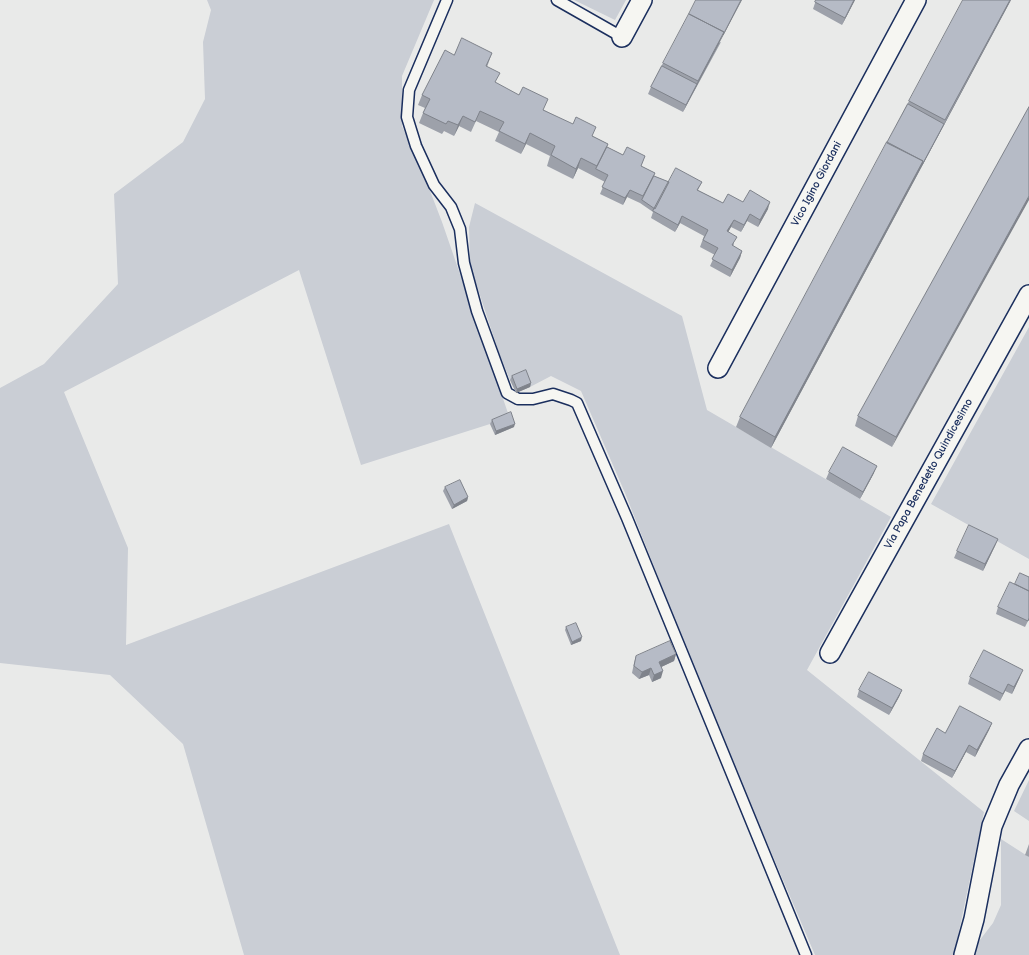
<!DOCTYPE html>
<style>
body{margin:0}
canvas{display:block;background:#e9eae9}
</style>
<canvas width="1029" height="955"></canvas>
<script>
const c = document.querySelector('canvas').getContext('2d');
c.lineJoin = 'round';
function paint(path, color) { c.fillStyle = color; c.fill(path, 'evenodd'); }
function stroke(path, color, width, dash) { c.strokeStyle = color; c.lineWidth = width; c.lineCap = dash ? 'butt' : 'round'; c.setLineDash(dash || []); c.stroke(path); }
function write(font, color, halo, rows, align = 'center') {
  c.font = font + ' "Balsamiq Sans",sans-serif'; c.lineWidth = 3.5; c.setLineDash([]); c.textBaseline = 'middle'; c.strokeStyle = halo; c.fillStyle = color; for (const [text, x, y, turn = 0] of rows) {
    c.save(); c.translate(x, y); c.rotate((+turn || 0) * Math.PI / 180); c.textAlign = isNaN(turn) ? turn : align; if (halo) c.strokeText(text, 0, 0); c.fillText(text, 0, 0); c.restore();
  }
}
paint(new Path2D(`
 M 207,0 L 434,0 L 402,76 L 402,126 L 422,170 L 442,222 L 509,416 L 490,424 L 361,465 L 299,270 L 64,392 L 128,548 L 126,645 L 449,524 L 620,955 L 244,955 L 183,744 L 110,675 L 0,663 L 0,388 L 44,364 L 118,284 L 114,194 L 183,142 L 205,99 L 203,42 L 211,10 Z
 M 574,0 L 626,0 L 615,20 Z
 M 475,203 L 682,316 L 707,410 L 891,517 L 807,670 L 984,812 L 954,955 L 815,955 L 713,716 L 625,493 L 581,391 L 551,376 L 530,387 L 524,374 L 510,380 L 499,353 L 470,265 L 469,227 Z
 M 1029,327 L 1029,559 L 931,504 Z
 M 1029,780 L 1029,821 L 1014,811 Z
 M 1001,839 L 1029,857 L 1029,955 L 972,955 L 976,945 L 993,923 L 1001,905 Z`), '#caced5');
const lane = new Path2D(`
 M 447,0 L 409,90 L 407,117 L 416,146 L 434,185 L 451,207 L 460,229 L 464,263 L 477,311 L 507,393 L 518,399 L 533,399 L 553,394 L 571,400 L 577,403 L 627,518 L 806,955
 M 557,0 L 622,37`);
const street = new Path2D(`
 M 622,37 L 642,0
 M 718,368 L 916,0
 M 830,653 L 1029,295
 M 964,955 L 974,919 L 992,826 L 1009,785 L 1029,749`);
stroke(lane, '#1b2f5e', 13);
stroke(street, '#1b2f5e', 22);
stroke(lane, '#f6f6f2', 10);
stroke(street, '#f6f6f2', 19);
paint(new Path2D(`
 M 816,0 L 855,0 L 842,25 L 813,9 Z
 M 1011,0 L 771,448 L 736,427 L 740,417 L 887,143 L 909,101 Z
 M 721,42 L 683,112 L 648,94 L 651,87 L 663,63 Z
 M 492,53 L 487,67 L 496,83 L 544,110 L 608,144 L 607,147 L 623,155 L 645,156 L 641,166 L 655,173 L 654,176 L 669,182 L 702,182 L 698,190 L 723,203 L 743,202 L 768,209 L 758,227 L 747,221 L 741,232 L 731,227 L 728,232 L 734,244 L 733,246 L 742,251 L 740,258 L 730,277 L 710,266 L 715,255 L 700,247 L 704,236 L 680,223 L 675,232 L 651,218 L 653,212 L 640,203 L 627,197 L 623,205 L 600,194 L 605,182 L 578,168 L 573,179 L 547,166 L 550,156 L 526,144 L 521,154 L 495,141 L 499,132 L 476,121 L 471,132 L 459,126 L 454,136 L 444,131 L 442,134 L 419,123 L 425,108 L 418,105 L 422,95 L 454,55 Z
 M 1029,107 L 892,447 L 855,426 L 858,416 Z
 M 512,376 L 531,383 L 530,387 L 516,393 L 510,380 Z
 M 492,420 L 514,427 L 495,435 L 490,424 Z
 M 829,472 L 874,473 L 860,499 L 826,479 Z
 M 445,487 L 468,497 L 467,501 L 452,509 L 443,491 Z
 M 998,539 L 995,546 L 983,571 L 954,558 L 957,551 Z
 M 1029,577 L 1029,619 L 1025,627 L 996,614 L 998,607 L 1015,584 Z
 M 566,627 L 581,641 L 571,645 L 565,630 Z
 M 676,654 L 674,661 L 661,667 L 661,678 L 652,682 L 649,675 L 639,679 L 632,673 L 634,663 L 636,656 Z
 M 970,677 L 1020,677 L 1012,694 L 1005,691 L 1000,701 L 968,684 Z
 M 859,690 L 902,690 L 899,697 L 889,715 L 857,697 Z
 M 992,723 L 989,730 L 975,757 L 966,752 L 952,778 L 921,761 L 923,754 L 945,733 Z
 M 1029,844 L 1029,857 L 1025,855 Z`), '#9da1aa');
paint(new Path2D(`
 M 741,0 L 742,0 L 683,112 L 686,105 L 698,81 Z
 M 854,0 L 855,0 L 842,25 L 845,18 Z
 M 1010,0 L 1011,0 L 771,448 L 775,437 L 923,161 L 944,124 Z
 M 463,116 L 459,126 L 454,136 L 458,125 Z
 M 530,133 L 526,144 L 521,154 L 525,144 Z
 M 581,158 L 578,168 L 573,179 L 576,169 Z
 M 630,190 L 627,197 L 623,205 L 625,198 Z
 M 1029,196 L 1029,200 L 892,447 L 896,437 Z
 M 770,202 L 768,209 L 758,227 L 760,220 Z
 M 750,214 L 747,221 L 741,232 L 744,225 Z
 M 682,216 L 680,223 L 675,232 L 678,225 Z
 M 734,220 L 731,227 L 725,238 L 727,231 Z
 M 742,251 L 740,258 L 730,277 L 732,270 Z
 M 531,383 L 530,387 L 516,393 L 517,389 Z
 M 515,424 L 514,427 L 495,435 L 496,431 Z
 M 877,466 L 874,473 L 860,499 L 863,492 Z
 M 468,497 L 467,501 L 452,509 L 454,505 Z
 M 998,539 L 995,546 L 983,571 L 985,564 Z
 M 582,637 L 581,641 L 571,645 L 572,642 Z
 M 676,654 L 674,661 L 657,669 L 659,662 Z
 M 651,668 L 649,675 L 639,679 L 642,672 Z
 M 1023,670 L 1020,677 L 1012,694 L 1014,687 Z
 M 663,671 L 661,678 L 652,682 L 654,675 Z
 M 1008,684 L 1005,691 L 1000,701 L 1003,694 Z
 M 902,690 L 899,697 L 889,715 L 892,708 Z
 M 992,723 L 989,730 L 975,757 L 977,750 Z
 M 969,745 L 966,752 L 952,778 L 955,771 Z`), '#7f838b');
const building = new Path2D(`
 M 696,0 L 741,0 L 723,35 L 724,32 L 689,14 Z
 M 816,0 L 854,0 L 845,18 L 815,2 Z
 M 963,0 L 1010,0 L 945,120 L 909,101 Z
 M 689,14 L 724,32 L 698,81 L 663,63 Z
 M 462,38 L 492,53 L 486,66 L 500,73 L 495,82 L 519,95 L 523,87 L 548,99 L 543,110 L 573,124 L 576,117 L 596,127 L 592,136 L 608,144 L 597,166 L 581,158 L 576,169 L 551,155 L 555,146 L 530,133 L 525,144 L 499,131 L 504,122 L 480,111 L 475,122 L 463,116 L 458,125 L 448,121 L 446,124 L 423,113 L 430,99 L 422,95 L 445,50 L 454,55 Z
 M 662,66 L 697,84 L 686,105 L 651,87 Z
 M 908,104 L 944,124 L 922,165 L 923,161 L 887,143 Z
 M 1029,107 L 1029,196 L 896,437 L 858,416 Z
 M 887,142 L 923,161 L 775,437 L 740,417 Z
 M 607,147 L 623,155 L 627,147 L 645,156 L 641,166 L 655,173 L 643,196 L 630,190 L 625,198 L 602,187 L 608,175 L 596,169 Z
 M 676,168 L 702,182 L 697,190 L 723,203 L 728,194 L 743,202 L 750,190 L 770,202 L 760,220 L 750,214 L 744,225 L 734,220 L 727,231 L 737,237 L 732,245 L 742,251 L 732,270 L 712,259 L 718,248 L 703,240 L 708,230 L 682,216 L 678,225 L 653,211 Z
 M 654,176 L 669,182 L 655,209 L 642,200 Z
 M 526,370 L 531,383 L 517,389 L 512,376 Z
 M 511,412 L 515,424 L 496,431 L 492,420 Z
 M 843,447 L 877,466 L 863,492 L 829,472 Z
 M 460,480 L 468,497 L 454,505 L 445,487 Z
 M 969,525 L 998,539 L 985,564 L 957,551 Z
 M 1020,573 L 1029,577 L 1029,591 L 1015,584 Z
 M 1010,582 L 1029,591 L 1029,618 L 1028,621 L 998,607 Z
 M 576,623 L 582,637 L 572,642 L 566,627 Z
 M 670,641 L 676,654 L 659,662 L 663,671 L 654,675 L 651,668 L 642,672 L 634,666 L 636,656 Z
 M 984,650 L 1023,670 L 1014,687 L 1008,684 L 1003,694 L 970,677 Z
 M 869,672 L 902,690 L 892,708 L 859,690 Z
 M 960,706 L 992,723 L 977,750 L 969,745 L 955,771 L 923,754 L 937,728 L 945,733 Z`);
paint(building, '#b6bbc6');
stroke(building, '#7f838b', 1);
write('11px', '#1b2f5e', '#f6f6f2', [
 ["Vico Igino Giordani",817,184,-62],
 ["Via Papa Benedetto Quindicesimo",929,474,-61]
]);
</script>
